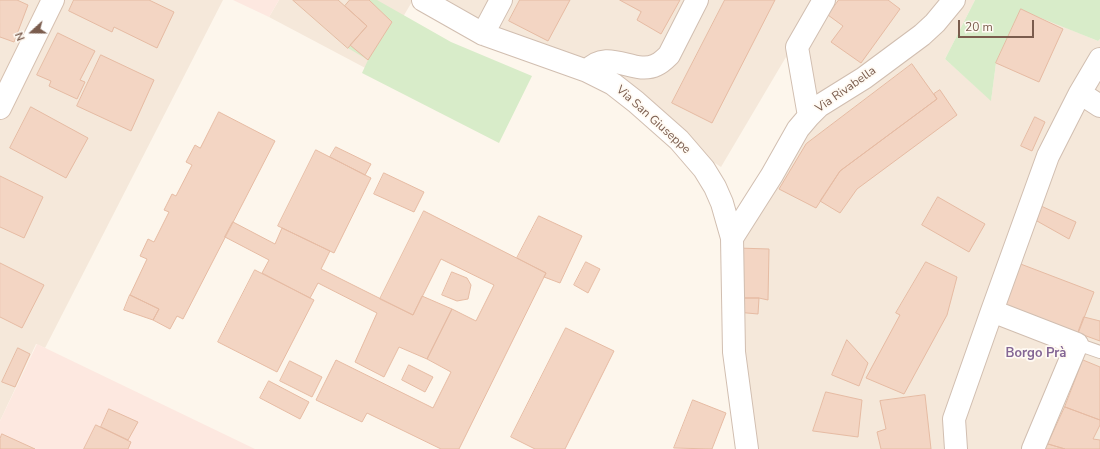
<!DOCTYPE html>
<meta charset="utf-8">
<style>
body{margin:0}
#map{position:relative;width:1100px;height:449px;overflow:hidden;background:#fdf6ec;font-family:"Nunito Sans",sans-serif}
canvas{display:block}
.north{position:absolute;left:12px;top:12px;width:40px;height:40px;-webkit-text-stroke:3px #fffaf3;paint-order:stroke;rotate:249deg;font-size:11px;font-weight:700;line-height:16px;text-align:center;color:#7a5c4d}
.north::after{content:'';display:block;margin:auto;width:14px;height:18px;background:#7a5c4d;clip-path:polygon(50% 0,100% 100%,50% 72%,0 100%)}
.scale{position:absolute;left:958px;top:20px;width:76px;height:18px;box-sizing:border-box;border:2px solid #7a5c4d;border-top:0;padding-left:5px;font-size:12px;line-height:14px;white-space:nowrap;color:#7a5c4d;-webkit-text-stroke:3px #fffaf3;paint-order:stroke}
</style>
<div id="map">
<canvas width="1100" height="449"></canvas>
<div class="north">N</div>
<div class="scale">20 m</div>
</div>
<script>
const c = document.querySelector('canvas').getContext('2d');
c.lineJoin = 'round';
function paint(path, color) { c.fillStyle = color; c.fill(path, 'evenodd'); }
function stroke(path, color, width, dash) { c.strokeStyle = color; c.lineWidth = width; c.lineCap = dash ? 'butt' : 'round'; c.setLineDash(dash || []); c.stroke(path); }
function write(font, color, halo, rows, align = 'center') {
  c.font = font + ' "Nunito Sans",sans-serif'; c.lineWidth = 3.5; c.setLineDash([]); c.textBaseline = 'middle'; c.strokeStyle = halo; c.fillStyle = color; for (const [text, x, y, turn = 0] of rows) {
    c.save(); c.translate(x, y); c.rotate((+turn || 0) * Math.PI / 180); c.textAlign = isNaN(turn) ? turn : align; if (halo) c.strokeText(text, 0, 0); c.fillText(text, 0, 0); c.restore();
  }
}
paint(new Path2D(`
 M 0,0 L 223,0 L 45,348 L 36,344 L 0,421 Z
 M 279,0 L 413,0 L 371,71 L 269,17 Z
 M 425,0 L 975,0 L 945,59 L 991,100 L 996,63 L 1021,9 L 1098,41 L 1100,39 L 1100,449 L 752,449 L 735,223 L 814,101 L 786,57 L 721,167 L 579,76 Z`), '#f5e8da');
paint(new Path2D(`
 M 233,0 L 279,0 L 269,17 Z
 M 37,344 L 255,449 L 0,449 L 0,421 Z`), '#fde8e0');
paint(new Path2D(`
 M 293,0 L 338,0 L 345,6 L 350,0 L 377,0 L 451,42 L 532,76 L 499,143 L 362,73 L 368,60 L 348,48 Z
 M 975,0 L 1100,0 L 1100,39 L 1098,41 L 1021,10 L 996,63 L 991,101 L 945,59 Z`), '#d8ecc9');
const building = new Path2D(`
 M 0,0 L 17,0 L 28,5 L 14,42 L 0,37 Z
 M 74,0 L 149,0 L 174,12 L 157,48 L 114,27 L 112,32 L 69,11 Z
 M 293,0 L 338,0 L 367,26 L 348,48 Z
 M 350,0 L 369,0 L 392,22 L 368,60 L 350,45 L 367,26 L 345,6 Z
 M 520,0 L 570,0 L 548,41 L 509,21 Z
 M 620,0 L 680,0 L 661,34 L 637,20 L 641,12 Z
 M 725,0 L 775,0 L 712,123 L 672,103 Z
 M 839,0 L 888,0 L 900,9 L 861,63 L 831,42 L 843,26 L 828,15 Z
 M 1021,9 L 1063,29 L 1039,82 L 996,63 Z
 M 58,33 L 95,51 L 80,80 L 85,82 L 77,99 L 49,86 L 51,81 L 37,75 Z
 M 101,55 L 154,80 L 131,131 L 77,106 Z
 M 912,64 L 937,99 L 840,171 L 816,208 L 779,189 L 806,144 Z
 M 940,90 L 957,115 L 857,189 L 840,213 L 820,201 L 840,171 L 937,99 L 934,94 Z
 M 31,107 L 88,138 L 66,178 L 10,148 Z
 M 219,112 L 275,141 L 183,319 L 177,316 L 170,329 L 153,320 L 159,309 L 130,295 L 147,259 L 140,256 L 148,239 L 154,242 L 169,212 L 164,210 L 172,194 L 176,196 L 192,165 L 186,162 L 195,145 L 200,148 Z
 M 1035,117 L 1045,122 L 1032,151 L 1021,146 Z
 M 336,147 L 371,164 L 365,175 L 330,157 Z
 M 316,150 L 371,178 L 334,253 L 278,226 Z
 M 384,173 L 424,192 L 414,212 L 374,194 Z
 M 0,176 L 43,197 L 24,238 L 0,227 Z
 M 938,197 L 985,224 L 969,252 L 922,225 Z
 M 1041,206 L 1076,222 L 1069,239 L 1037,221 Z
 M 424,211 L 546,273 L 459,449 L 441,449 L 367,413 L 362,422 L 316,400 L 336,360 L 433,408 L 451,372 L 427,359 L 452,309 L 476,321 L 494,285 L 441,259 L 413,315 L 380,299 Z
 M 539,216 L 582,236 L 560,283 L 544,277 L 546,273 L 517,258 Z
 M 233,222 L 275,244 L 282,228 L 330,251 L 321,269 L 413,315 L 422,296 L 452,309 L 427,359 L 399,347 L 384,377 L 355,362 L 377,313 L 318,283 L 310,298 L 262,273 L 269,260 L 225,237 Z
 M 737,248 L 769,249 L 768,300 L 759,298 L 737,298 Z
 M 586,262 L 600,269 L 588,293 L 574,285 Z
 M 926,262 L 957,277 L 947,315 L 904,394 L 866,378 L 900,315 L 896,313 Z
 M 0,263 L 44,285 L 22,328 L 0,317 Z
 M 1018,263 L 1094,292 L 1077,336 L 1001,307 Z
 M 255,270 L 314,300 L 277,372 L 218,342 Z
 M 452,272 L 467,278 L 471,285 L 468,299 L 457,301 L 442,295 Z
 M 130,295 L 159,309 L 153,320 L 124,310 Z
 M 737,298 L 759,298 L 758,314 L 736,312 Z
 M 1084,317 L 1100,321 L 1100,341 L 1078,333 Z
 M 566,328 L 614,351 L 565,449 L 535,449 L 511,437 Z
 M 847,340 L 868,363 L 859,386 L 832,375 Z
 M 18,348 L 30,354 L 15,387 L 2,382 Z
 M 1083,360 L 1100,367 L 1100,420 L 1065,407 Z
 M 290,361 L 322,377 L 312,397 L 280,381 Z
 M 409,365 L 433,377 L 425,392 L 402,380 Z
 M 269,381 L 309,402 L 300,419 L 260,398 Z
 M 826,392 L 862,400 L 858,437 L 813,431 Z
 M 925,395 L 931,449 L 881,449 L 877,432 L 886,429 L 880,401 Z
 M 693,400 L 726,413 L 712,449 L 674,448 Z
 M 1065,407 L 1100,420 L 1100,425 L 1093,439 L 1100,440 L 1100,449 L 1065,449 L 1048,444 Z
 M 109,409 L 138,422 L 128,440 L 101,427 Z
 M 96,425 L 131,442 L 128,449 L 84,449 Z
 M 2,434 L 35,449 L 0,449 L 0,439 Z
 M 1048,444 L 1065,449 L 1045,449 Z`);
paint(building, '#f3d5c3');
stroke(building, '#e6bba3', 1);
const lane = new Path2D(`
 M 1077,344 L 1100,352`);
const street = new Path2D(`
 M 423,0 L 483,34 L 587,71 L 613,84 L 636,102 L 679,140 L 704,169 L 715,187 L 722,203 L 732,238 L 734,352 L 747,449
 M 483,34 L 501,0
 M 587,71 C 608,47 634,76 656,65 C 661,63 665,59 669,55 L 697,0
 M 1080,93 L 1100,106
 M 809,116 L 797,47 L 824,0
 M 732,238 L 772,175 L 798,129 L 809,116 L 819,106 L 864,78 L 922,35 L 935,23 L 954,0
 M 992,311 L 1077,344 L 1033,449
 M 956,449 L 954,419 L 992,311 L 1048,156 L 1080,93 L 1100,59`);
const secondary = new Path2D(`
 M 0,108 L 53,0`);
stroke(lane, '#d1beb0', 14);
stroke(street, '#d1beb0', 24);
stroke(secondary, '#d6c0b0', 24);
stroke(lane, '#fff', 12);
stroke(street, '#fff', 22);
stroke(secondary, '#fff', 22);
write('12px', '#7a5c4d', '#fffaf3', [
 ["Via Rivabella",846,90,-35],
 ["Via San Giuseppe",653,120,42]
]);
write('bold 13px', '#846695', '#fffaf3', [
 ["Borgo Prà",1036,354]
]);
</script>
